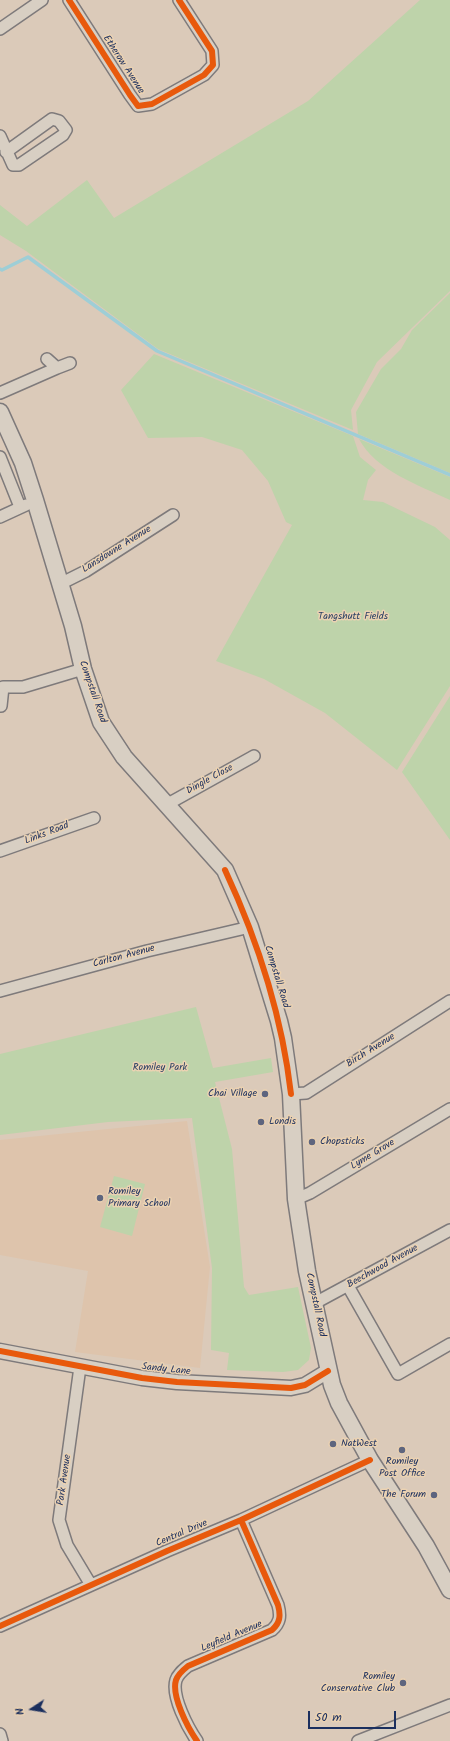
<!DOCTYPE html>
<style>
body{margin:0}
#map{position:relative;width:450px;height:1741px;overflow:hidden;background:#dbcab9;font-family:Kalam,sans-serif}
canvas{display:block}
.north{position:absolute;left:12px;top:1689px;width:40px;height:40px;-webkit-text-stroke:3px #ebd2b2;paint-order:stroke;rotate:258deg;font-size:11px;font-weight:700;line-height:16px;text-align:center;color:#1b2f5e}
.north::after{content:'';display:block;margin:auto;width:14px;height:18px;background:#1b2f5e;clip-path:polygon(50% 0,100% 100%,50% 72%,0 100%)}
.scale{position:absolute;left:308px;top:1711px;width:88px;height:18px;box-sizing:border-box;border:2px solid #1b2f5e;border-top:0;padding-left:5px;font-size:12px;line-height:14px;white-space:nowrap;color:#1b2f5e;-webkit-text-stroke:3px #ebd2b2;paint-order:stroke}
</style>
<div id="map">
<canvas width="450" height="1741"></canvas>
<div class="north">N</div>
<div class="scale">50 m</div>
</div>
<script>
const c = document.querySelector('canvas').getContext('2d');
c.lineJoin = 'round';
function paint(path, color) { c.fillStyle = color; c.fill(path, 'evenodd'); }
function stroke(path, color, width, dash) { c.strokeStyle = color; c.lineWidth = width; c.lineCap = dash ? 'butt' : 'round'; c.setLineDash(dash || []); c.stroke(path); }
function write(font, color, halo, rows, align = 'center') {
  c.font = font + ' Kalam,sans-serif'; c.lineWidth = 3; c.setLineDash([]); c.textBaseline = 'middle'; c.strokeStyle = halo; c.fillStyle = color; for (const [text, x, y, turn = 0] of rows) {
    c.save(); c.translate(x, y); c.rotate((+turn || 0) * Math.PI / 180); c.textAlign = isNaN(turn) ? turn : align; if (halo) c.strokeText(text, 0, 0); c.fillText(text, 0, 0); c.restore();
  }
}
paint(new Path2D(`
 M 187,1121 L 210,1267 L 200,1368 L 75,1352 L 88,1271 L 0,1255 L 0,1140 Z`), '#dec4ac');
paint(new Path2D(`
 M 420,0 L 450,0 L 450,291 L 377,362 L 351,410 L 353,430 L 158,349 L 26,251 L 0,235 L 0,205 L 27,226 L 87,180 L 114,218 L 308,101 Z
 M 450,293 L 450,473 L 358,434 L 356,412 L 381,369 L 401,349 L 412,330 Z
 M 154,354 L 353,436 L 360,457 L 376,470 L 368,480 L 363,500 L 383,502 L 435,527 L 450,540 L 450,686 L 397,770 L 325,713 L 264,679 L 216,661 L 292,525 L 286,522 L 268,481 L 242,450 L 202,437 L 148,438 L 121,390 Z
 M 359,439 L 450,477 L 450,500 C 419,485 376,471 359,439 Z
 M 450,696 L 450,840 L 402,772 Z
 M 196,1007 L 213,1068 L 271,1058 L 273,1072 L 215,1082 L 232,1149 L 244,1287 L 249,1295 L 298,1287 L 311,1348 L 309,1360 L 298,1370 L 283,1372 L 227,1370 L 229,1353 L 211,1350 L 212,1268 L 192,1118 L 108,1122 L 0,1135 L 0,1054 Z
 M 114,1176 L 145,1184 L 132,1236 L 100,1227 Z`), '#bed3aa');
stroke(new Path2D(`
 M 0,269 L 2,270 L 28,257 L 157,351 L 450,475`), '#9eced6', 3.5);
const minor = new Path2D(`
 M 69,0 L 130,95 L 138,106 L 152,104 L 204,75 L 213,65 L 212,51 L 179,0
 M 0,29 L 42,0
 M 0,136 L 13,165 L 19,165 L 63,135 L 66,130 L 59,121 L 52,119 L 6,152
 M 57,368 L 70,363
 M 0,393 L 57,368 L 47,359
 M 0,457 L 20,507
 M 0,517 L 26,505
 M 60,584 L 86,571 L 173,515
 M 1,706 L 3,687 L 23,687 L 83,669
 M 166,805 L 254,756
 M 0,851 L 94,818
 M 0,991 L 147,951 L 250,927
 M 291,1094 L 306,1093 L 450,1001
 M 296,1199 L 310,1193 L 450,1109
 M 348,1286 L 398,1374 L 450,1344
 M 315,1303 L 450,1230
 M 80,1367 L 59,1520 L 67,1545 L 91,1585
 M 0,1626 L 167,1551 L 241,1520 L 370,1460
 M 0,1734 L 2,1741
 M 197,1741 C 188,1728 171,1696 176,1680 C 178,1674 183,1670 188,1666 L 272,1630 C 280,1623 281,1616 278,1605 L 241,1520
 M 358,1741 L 450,1705`);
const tertiary = new Path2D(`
 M 0,1351 L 142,1378 L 177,1382 L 291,1388 L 305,1385 L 328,1371`);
const secondary = new Path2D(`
 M 0,412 L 23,463 L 35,500 L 73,626 L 83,669 L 101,722 L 124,757 L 225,870 L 250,927 L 279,1021 L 283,1038 L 291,1094 L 296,1199 L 307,1271 L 332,1385 L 339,1403 L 370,1460 L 426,1546 L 450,1590`);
stroke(minor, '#7e7a7b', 14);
stroke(tertiary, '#7e7a7b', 17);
stroke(secondary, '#7e7a7b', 19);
stroke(minor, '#d8cfc3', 11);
stroke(tertiary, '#d8cfc3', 14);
stroke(secondary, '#d8cfc3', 16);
stroke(new Path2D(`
 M 69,0 L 130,95 L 138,106 L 152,104 L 204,75 L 213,65 L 212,51 L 179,0
 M 225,870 C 258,941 282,1016 291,1094
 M 0,1351 L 142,1378 L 177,1382 L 291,1388 L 305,1385 L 328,1371
 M 0,1626 L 167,1551 L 241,1520 L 370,1460
 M 197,1741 C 188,1728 171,1696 176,1680 C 178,1674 183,1670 188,1666 L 272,1630 C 280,1623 281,1616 278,1605 L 241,1520`), '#e8590c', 6);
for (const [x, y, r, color] of [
 [265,1094,4,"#5e657e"],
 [261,1122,4,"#5e657e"],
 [312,1142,4,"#5e657e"],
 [100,1198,4,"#5e657e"],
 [333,1444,4,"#5e657e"],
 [402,1450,4,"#5e657e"],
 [434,1495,4,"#5e657e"],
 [403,1683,4,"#5e657e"]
]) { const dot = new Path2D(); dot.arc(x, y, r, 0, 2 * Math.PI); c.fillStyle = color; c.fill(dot); stroke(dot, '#ebd2b2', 1.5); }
write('10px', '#1b2f5e', '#ebd2b2', [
 ["Etherow Avenue",123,65,57],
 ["Lansdowne Avenue",117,550,-32],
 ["Compstall Road",92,692,71],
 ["Dingle Close",210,780,-29],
 ["Links Road",47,834,-21],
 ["Carlton Avenue",124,957,-15],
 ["Compstall Road",276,977,73],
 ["Birch Avenue",371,1051,-32],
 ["Lyme Grove",373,1155,-31],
 ["Beechwood Avenue",383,1267,-29],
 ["Compstall Road",315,1305,78],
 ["Sandy Lane",166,1370,6],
 ["Park Avenue",65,1480,-82],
 ["Central Drive",182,1534,-23],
 ["Leyfield Avenue",232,1637,-23]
]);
write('10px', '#294064', '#ebd2b2', [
 ["Tangshutt Fields",353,617],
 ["Romiley Park",160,1068]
]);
write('10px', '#1b2f5e', '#ebd2b2', [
 ["Chai Village",257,1094,"right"],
 ["Londis",269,1122],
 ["Chopsticks",320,1142],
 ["Romiley",108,1192],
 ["Primary School",108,1204],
 ["NatWest",341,1444],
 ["Romiley",402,1462,"center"],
 ["Post Office",402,1474,"center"],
 ["The Forum",426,1495,"right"],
 ["Romiley",395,1677,"right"],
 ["Conservative Club",395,1689,"right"]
], 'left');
</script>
